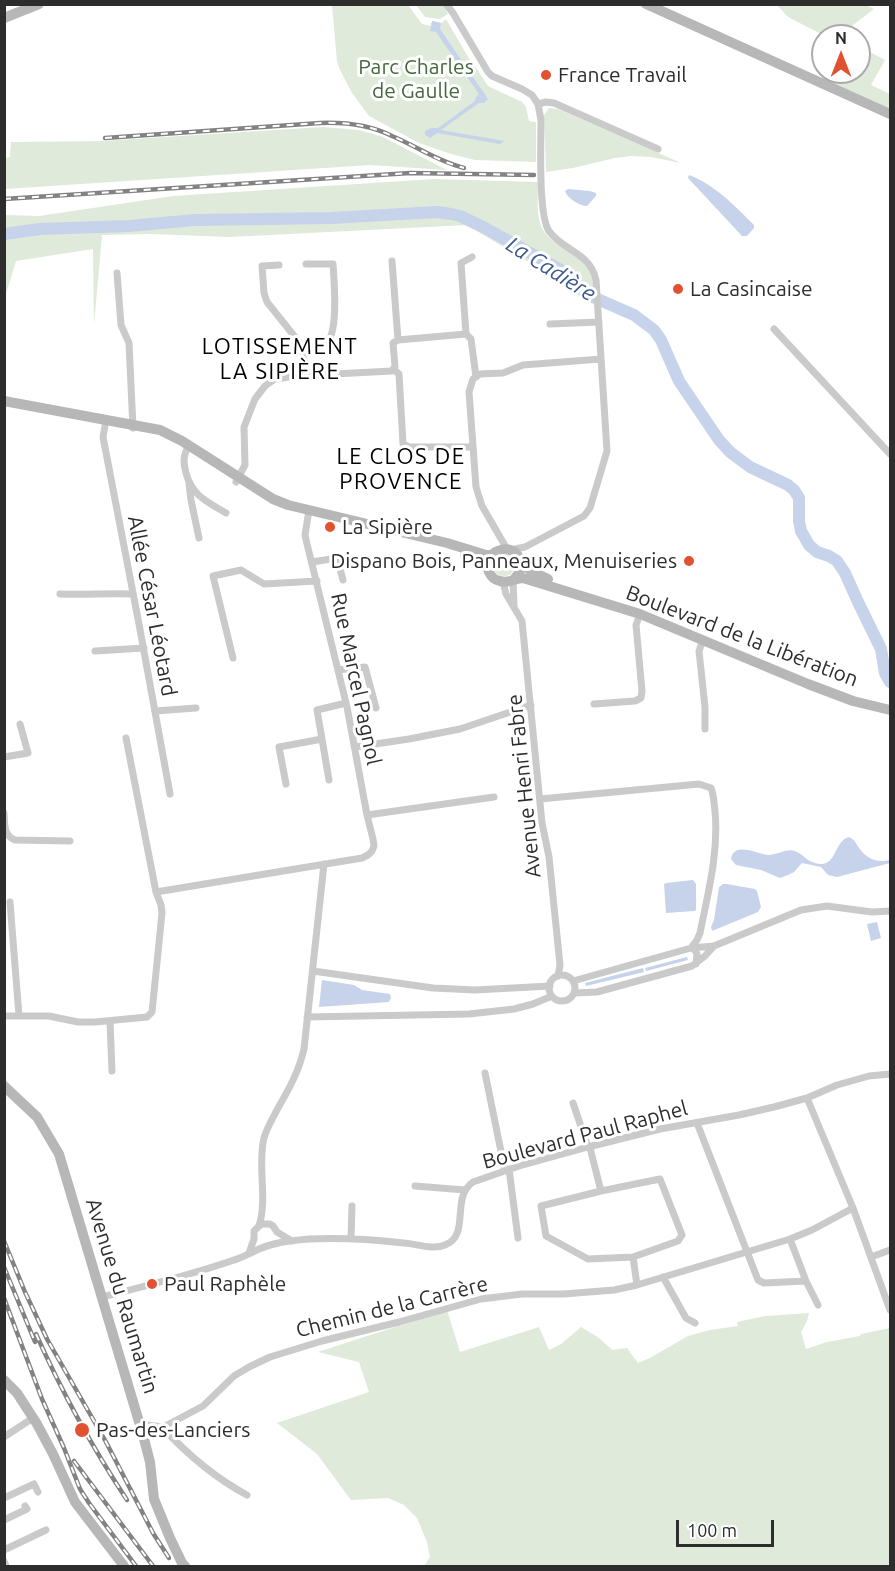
<!DOCTYPE html>
<meta charset="utf-8">
<style>
body{margin:0}
#map{position:relative;width:895px;height:1571px;overflow:hidden;background:#fff;font-family:Ubuntu,sans-serif}
canvas{display:block}
.frame{position:absolute;inset:0;border:6px solid #2d2d2d;pointer-events:none}
.north{position:absolute;left:811px;top:24px;width:60px;height:60px;box-sizing:border-box;background:#fff;border:2px solid #ababab;border-radius:50%;rotate:0deg;font-size:16px;font-weight:700;line-height:24px;text-align:center;color:#2d2d2d}
.north::after{content:'';display:block;margin:auto;width:21px;height:27px;background:#e25130;clip-path:polygon(50% 0,100% 100%,50% 72%,0 100%)}
.scale{position:absolute;left:676px;top:1520px;width:98px;height:27px;box-sizing:border-box;border:3px solid #2d2d2d;border-top:0;padding-left:8px;font-size:18px;line-height:21px;white-space:nowrap;color:#2d2d2d;-webkit-text-stroke:4px #fff;paint-order:stroke}
</style>
<div id="map">
<canvas width="895" height="1571"></canvas>
<div class="frame"></div>
<div class="north">N</div>
<div class="scale">100 m</div>
</div>
<script>
const c = document.querySelector('canvas').getContext('2d');
c.lineJoin = 'round';
function paint(path, color) { c.fillStyle = color; c.fill(path, 'evenodd'); }
function stroke(path, color, width, dash) { c.strokeStyle = color; c.lineWidth = width; c.lineCap = dash ? 'butt' : 'round'; c.setLineDash(dash || []); c.stroke(path); }
function write(font, color, halo, rows, align = 'center') {
  c.font = font + ' Ubuntu,sans-serif'; c.lineWidth = 6; c.setLineDash([]); c.textBaseline = 'middle'; c.strokeStyle = halo; c.fillStyle = color; for (const [text, x, y, turn = 0] of rows) {
    c.save(); c.translate(x, y); c.rotate((+turn || 0) * Math.PI / 180); c.textAlign = isNaN(turn) ? turn : align; if (halo) c.strokeText(text, 0, 0); c.fillText(text, 0, 0); c.restore();
  }
}
paint(new Path2D(`
 M 332,5 L 408,5 L 422,24 L 431,26 L 432,21 L 441,23 L 446,19 L 471,62 L 475,66 L 488,86 L 522,102 L 526,107 L 529,121 L 536,122 L 536,162 L 475,160 L 451,154 L 419,143 L 369,116 L 352,93 L 340,70 L 337,61 Z
 M 416,5 L 443,5 L 448,14 L 440,19 L 425,17 Z
 M 866,5 L 874,9 L 840,35 L 841,36 L 825,36 L 788,17 L 777,5 Z
 M 859,46 L 885,60 L 871,85 L 890,94 L 890,110 L 823,80 L 821,75 L 822,72 L 818,71 L 819,69 L 822,70 L 823,67 L 823,72 L 859,72 Z
 M 549,108 L 558,109 L 681,163 L 651,157 L 632,156 L 615,158 L 573,168 L 546,172 L 544,115 Z
 M 323,127 L 359,130 L 383,137 L 447,170 L 370,165 L 5,189 L 5,158 L 10,157 L 11,142 L 102,141 Z
 M 434,179 L 538,182 C 538,196 536,215 542,228 C 553,249 585,253 592,276 C 593,282 593,289 594,295 L 590,299 L 467,225 L 230,237 L 150,234 L 102,235 L 94,325 L 93,249 L 16,261 L 5,297 L 5,215 L 39,216 L 173,196 Z
 M493 565a11 11 0 1 1 22 0a11 11 0 1 1-22 0Z
 M 447,1310 L 460,1352 L 539,1327 L 549,1350 L 561,1344 L 581,1327 L 599,1338 L 612,1350 L 627,1348 L 638,1363 L 650,1358 L 688,1336 L 710,1330 L 738,1326 L 737,1322 L 765,1316 L 809,1313 L 807,1321 L 801,1332 L 806,1349 L 827,1342 L 860,1336 L 861,1334 L 890,1328 L 890,1566 L 424,1566 L 430,1557 L 427,1542 L 417,1518 L 404,1505 L 388,1498 L 351,1500 L 317,1454 L 277,1423 L 369,1392 L 359,1362 L 318,1352 Z`), '#dfeada');
paint(new Path2D(`
 M 432,21 L 441,23 L 440,29 L 488,99 L 484,103 L 479,103 L 441,130 L 504,141 L 500,144 L 437,133 L 430,138 L 425,135 L 425,131 L 431,128 L 438,128 L 475,101 L 476,97 L 479,94 L 436,32 L 430,31 Z
 M 689,175 C 715,185 734,205 754,225 L 754,228 L 747,236 L 742,236 L 688,178 Z
 M 568,189 L 590,191 L 596,193 L 596,196 L 587,206 C 580,206 567,198 565,191 Z
 M 849,837 C 855,840 855,842 859,848 C 867,859 877,863 890,860 L 890,863 L 837,877 L 828,875 L 821,867 L 802,863 L 794,872 L 788,875 L 780,878 L 761,870 L 736,865 L 731,859 C 734,841 757,854 768,855 C 777,855 787,848 795,851 C 805,855 807,863 820,864 C 837,865 834,841 849,837 Z
 M 693,880 L 696,884 L 696,910 L 694,911 L 666,913 L 664,884 L 666,883 Z
 M 727,884 L 755,889 L 757,891 L 761,907 L 758,912 L 712,931 L 711,927 L 714,920 L 719,887 L 723,884 Z
 M 877,922 L 881,938 L 871,941 L 867,924 Z
 M 687,957 L 688,960 L 646,971 L 645,968 Z
 M 643,968 L 644,972 L 586,986 L 585,983 Z
 M 322,980 L 354,985 L 362,990 L 390,994 L 391,998 L 389,1002 L 319,1007 Z`), '#c6d3ea');
stroke(new Path2D(`
 M 4,234 L 40,229 L 129,226 L 195,220 L 331,218 L 437,212 L 451,214 L 460,216 L 485,228 L 561,270 L 586,294 L 634,315 L 654,330 L 661,340 L 679,381 L 719,440 L 730,452 L 750,467 L 788,485 L 794,490 L 799,498 L 799,521 L 801,531 L 809,545 L 817,552 L 829,556 L 837,561 L 845,573 L 858,602 L 881,649 L 885,673 L 890,682`), '#c6d3ea', 12);
stroke(new Path2D(`
 M 446,4 L 453,13 L 488,72 L 492,76 L 522,89 L 532,95 L 538,104 L 541,120 C 541,142 538,215 549,231 C 563,251 590,252 596,280 L 607,451 L 590,508 L 584,516 L 525,547 L 510,550
 M 538,104 L 546,102 L 554,103 L 658,149
 M 472,257 L 461,263 L 466,334 L 471,339 L 476,377
 M 392,261 L 398,340 L 393,343 L 395,367 L 393,369 L 399,374 L 403,444 L 409,447 L 473,447
 M 279,265 L 262,266 L 264,293 L 267,302 L 303,347 L 304,376
 M 117,273 L 121,325 L 129,343 L 133,428
 M 550,324 L 599,322
 M 774,329 L 890,454
 M 398,340 L 466,334
 M 303,347 C 310,346 321,348 326,343 C 339,334 334,280 333,264 L 306,264
 M 106,420 L 103,437 L 139,624 L 170,794
 M 189,445 C 183,456 183,462 186,473 C 192,496 208,502 226,513
 M 236,482 L 245,465 L 244,427 L 255,399 L 265,386 L 275,379 L 296,376 L 392,371 L 393,369
 M 189,484 L 191,500 L 199,538
 M 507,549 L 482,506 L 476,487 L 469,392 L 473,379 L 480,374 L 503,373 L 523,365 L 601,359
 M 312,562 L 337,558 L 343,580
 M 513,580 L 514,606
 M 503,582 L 506,594 L 522,621 L 542,823 L 549,857 L 560,965 L 558,976
 M 60,594 C 85,595 108,593 133,594
 M 703,640 L 699,651 L 705,707 L 705,729
 M 95,651 L 144,648
 M 233,658 L 213,576 L 241,570 L 264,584 L 317,581
 M 338,670 L 365,667 L 376,708
 M 594,704 L 635,701 L 641,698 L 642,691 L 636,625 L 640,614
 M 155,711 L 196,708
 M 322,739 L 329,780
 M 355,747 L 409,739 L 460,729 L 531,705
 M 4,757 L 28,753 L 20,724
 M 286,784 L 279,747 L 322,739 L 317,710 L 346,703
 M 540,799 L 699,784 L 711,788 C 714,795 714,804 715,811 C 719,852 708,893 700,933 L 697,940 L 691,948 L 694,949 L 697,954 L 696,964
 M 4,813 C 5,824 3,835 15,840 L 70,841
 M 367,815 L 494,797
 M 156,892 L 362,858 L 368,855 L 372,851 L 374,846 L 373,839 L 367,815 L 347,707 L 307,544 L 305,535 L 309,510
 M 10,902 L 19,1016
 M 313,971 L 433,988 L 475,990 L 550,986
 M549 988a13 13 0 1 1 26 0a13 13 0 1 1-26 0Z
 M 573,981 L 691,948 L 714,946 L 801,910 L 827,906 L 872,912 L 890,911
 M 575,993 L 597,992 L 692,966 L 705,956 L 714,946
 M 4,1016 L 49,1016 L 78,1022 L 95,1022 L 147,1017 L 152,1012 L 162,913 L 161,905 L 156,892 L 126,738
 M 307,1017 L 469,1014 L 514,1009 L 533,1004 L 552,996
 M 110,1021 L 112,1071
 M 485,1073 L 505,1171
 M 807,1098 L 853,1208 L 890,1310
 M 573,1103 L 588,1147
 M 697,1123 L 758,1280 L 764,1283 L 806,1281 L 790,1239
 M 590,1148 L 601,1191 L 541,1206 L 546,1236 L 588,1259 L 633,1257 L 637,1285
 M 509,1169 L 518,1238
 M 415,1186 L 465,1190
 M 601,1191 L 660,1179 L 682,1235 L 678,1241 L 633,1257
 M 259,1226 C 268,1197 257,1167 264,1138 C 267,1127 273,1118 278,1108 C 289,1089 299,1071 304,1049 L 324,864
 M 351,1239 L 352,1206
 M 249,1253 L 254,1239 L 254,1231 L 259,1226 L 262,1224 L 270,1224 L 273,1226 L 277,1232 L 292,1241
 M 871,1257 L 890,1250
 M 663,1277 L 686,1318 L 695,1323
 M 806,1281 L 818,1305
 M 102,1297 C 146,1286 191,1275 234,1260 C 242,1258 248,1254 255,1251 C 264,1246 280,1242 290,1241 C 327,1236 367,1239 404,1243 C 417,1244 433,1250 445,1245 C 471,1235 450,1198 473,1182 L 519,1166 L 588,1147 L 660,1129 L 739,1115 L 774,1107 L 807,1098 L 837,1085 L 869,1076 L 890,1074
 M 140,1424 L 162,1427
 M 162,1427 C 187,1454 215,1478 247,1495
 M 143,1435 L 154,1432 L 203,1406 L 234,1376 L 249,1367 L 270,1357 L 322,1341 L 399,1322 L 481,1299 L 522,1294 L 564,1294 L 614,1290 L 637,1285 L 790,1239 L 812,1230 L 853,1208
 M 4,1437 L 33,1418
 M 4,1498 L 34,1484 L 38,1492
 M 4,1520 L 27,1509 L 25,1506
 M 4,1550 L 46,1530
 M 4,1561 L 6,1566`), '#cacaca', 7);
stroke(new Path2D(`
 M 646,4 L 890,114
 M 4,18 L 39,4
 M 4,401 L 160,430 L 182,441 L 273,499 L 288,505 L 447,543 L 486,555 L 492,555
 M 465,555 L 472,557 L 488,568
 M 520,562 L 531,571 L 548,579
 M 515,578 C 520,573 522,567 520,560 C 513,539 480,552 489,572 C 491,577 495,580 500,581 C 508,584 515,578 523,578 L 640,614 L 808,684 L 853,701 L 890,710
 M 4,1086 L 37,1117 L 59,1154 L 143,1435 L 150,1462 L 154,1499 L 170,1538 L 182,1563 L 185,1566
 M 4,1380 L 17,1393 L 37,1424 L 53,1454 L 75,1502 L 124,1566`), '#b7b7b7', 10);
const rail = new Path2D(`
 M 105,138 L 320,123 C 345,122 370,125 392,136 C 418,147 437,161 464,168
 M 4,199 L 410,173 L 534,175
 M 4,1241 L 25,1292 L 47,1339 L 106,1442 L 153,1533 L 169,1558
 M 4,1267 L 35,1342
 M 4,1298 L 42,1399 L 64,1448 L 80,1489 L 89,1503 L 136,1566
 M 36,1334 C 62,1392 92,1447 127,1500
 M 74,1461 L 153,1566`);
stroke(rail, '#828282', 4.5);
stroke(rail, '#fff', 2, [7]);
for (const [x, y, r, color] of [
 [546,75,6,"#e25130"],
 [678,289,6,"#e25130"],
 [330,527,6,"#e25130"],
 [689,561,6,"#e25130"],
 [152,1284,6,"#e25130"],
 [82,1430,8,"#e25130"]
]) { const dot = new Path2D(); dot.arc(x, y, r, 0, 2 * Math.PI); c.fillStyle = color; c.fill(dot); stroke(dot, '#fff', 2); }
write('21px', '#44673b', '#fff', [
 ["Parc Charles",416,67],
 ["de Gaulle",416,91]
]);
write('21px', '#2d2d2d', '#fff', [
 ["France Travail",558,75],
 ["La Casincaise",690,289],
 ["La Sipière",342,527],
 ["Dispano Bois, Panneaux, Menuiseries",677,561,"right"],
 ["Paul Raphèle",164,1284],
 ["Pas-des-Lanciers",96,1430]
], 'left');
write('21px', '#2d2d2d', '#fff', [
 ["Allée César Léotard",152,606,79],
 ["Boulevard de la Libération",742,636,21],
 ["Rue Marcel Pagnol",356,679,78],
 ["Avenue Henri Fabre",524,786,-96],
 ["Boulevard Paul Raphel",585,1135,-15],
 ["Avenue du Raumartin",122,1296,73],
 ["Chemin de la Carrère",392,1307,-14]
]);
write('italic 22px', '#3c598d', '#fff', [
 ["La Cadière",551,269,32]
]);
c.letterSpacing = '1.5px';
write('22px', '#000', '#fff', [
 ["LOTISSEMENT",280,347],
 ["LA SIPIÈRE",280,372],
 ["LE CLOS DE",401,457],
 ["PROVENCE",401,482]
]);
c.letterSpacing = '0px';
</script>
